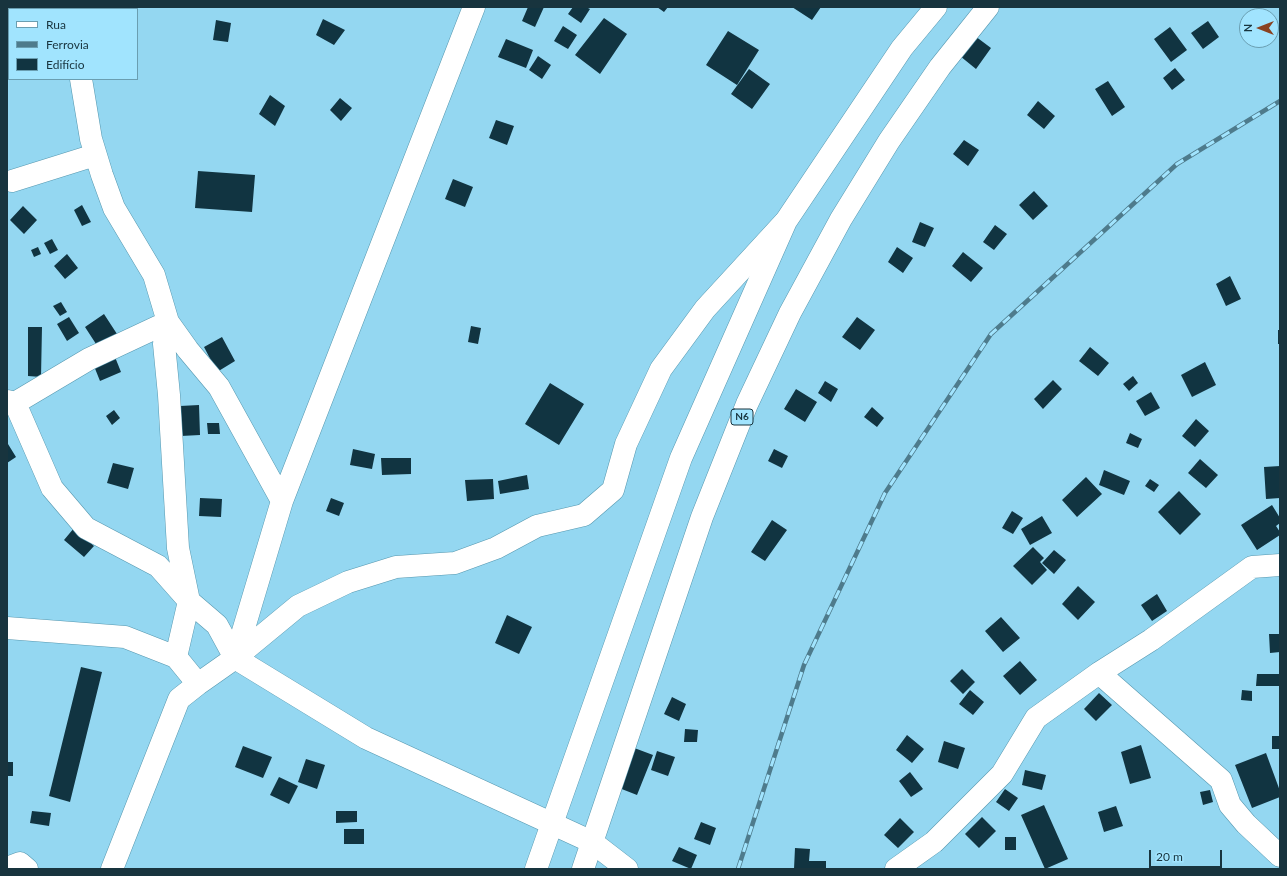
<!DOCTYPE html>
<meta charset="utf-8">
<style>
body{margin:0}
#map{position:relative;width:1287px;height:876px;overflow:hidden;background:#94d7f1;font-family:Lato,sans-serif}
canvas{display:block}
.frame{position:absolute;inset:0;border:8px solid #18343e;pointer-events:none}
.legend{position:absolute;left:8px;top:8px;width:130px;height:72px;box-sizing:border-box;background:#a1e4fe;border:1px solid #6a9eb1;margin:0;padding:5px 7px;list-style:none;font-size:12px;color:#18343e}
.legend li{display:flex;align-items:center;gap:8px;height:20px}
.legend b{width:20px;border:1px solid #6a9eb1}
.north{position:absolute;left:1239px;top:8px;width:40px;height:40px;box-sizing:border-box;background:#a1e4fe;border:1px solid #6a9eb1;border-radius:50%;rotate:270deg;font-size:11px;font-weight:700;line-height:16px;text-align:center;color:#18343e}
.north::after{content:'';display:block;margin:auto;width:14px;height:18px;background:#8a4221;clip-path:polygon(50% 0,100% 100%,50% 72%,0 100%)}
.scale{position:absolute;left:1149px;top:850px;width:73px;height:18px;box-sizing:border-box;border:2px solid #18343e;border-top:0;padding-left:5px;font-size:12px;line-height:14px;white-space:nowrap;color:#18343e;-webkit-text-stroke:3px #a1e4fe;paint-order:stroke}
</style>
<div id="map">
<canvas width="1287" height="876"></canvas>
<div class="frame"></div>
<ul class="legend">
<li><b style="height:5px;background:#fff"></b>Rua</li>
<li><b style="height:5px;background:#4e7b8c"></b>Ferrovia</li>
<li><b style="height:11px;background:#113441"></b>Edifício</li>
</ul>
<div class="north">N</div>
<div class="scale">20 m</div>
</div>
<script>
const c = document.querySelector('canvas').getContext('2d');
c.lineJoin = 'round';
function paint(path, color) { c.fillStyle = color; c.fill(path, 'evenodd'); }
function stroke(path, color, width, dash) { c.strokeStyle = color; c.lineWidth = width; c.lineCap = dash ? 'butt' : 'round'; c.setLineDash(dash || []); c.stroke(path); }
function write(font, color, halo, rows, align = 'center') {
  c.font = font + ' Lato,sans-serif'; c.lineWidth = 4; c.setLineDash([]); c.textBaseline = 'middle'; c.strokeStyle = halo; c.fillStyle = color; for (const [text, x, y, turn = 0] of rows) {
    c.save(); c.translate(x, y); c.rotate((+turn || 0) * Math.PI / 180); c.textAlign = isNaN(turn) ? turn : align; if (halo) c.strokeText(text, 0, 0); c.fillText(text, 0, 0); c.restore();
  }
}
paint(new Path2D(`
 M 528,7 L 544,7 L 535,27 L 522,21 Z
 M 573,7 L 586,7 L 590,9 L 581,23 L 568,14 Z
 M 657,7 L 668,7 L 664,12 Z
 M 792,7 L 821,7 L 812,20 Z
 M 604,18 L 627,34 L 600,74 L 575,55 Z
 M 323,19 L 345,30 L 334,45 L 316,35 Z
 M 216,20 L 231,23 L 228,42 L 213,40 Z
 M 1208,21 L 1219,37 L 1203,49 L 1191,33 Z
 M 563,26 L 577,35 L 568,49 L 554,41 Z
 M 1170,27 L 1187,50 L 1171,62 L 1154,39 Z
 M 728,31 L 759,50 L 737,85 L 706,65 Z
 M 975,36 L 991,48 L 976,69 L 960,56 Z
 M 506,39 L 533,50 L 526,68 L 498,57 Z
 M 538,56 L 551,65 L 542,79 L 529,70 Z
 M 1175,68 L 1185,80 L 1172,90 L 1163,78 Z
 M 749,69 L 770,84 L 752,109 L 731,94 Z
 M 1108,81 L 1125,107 L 1112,116 L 1095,89 Z
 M 270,95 L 285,106 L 275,126 L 259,114 Z
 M 340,98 L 352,108 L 341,121 L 330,110 Z
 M 1038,101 L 1055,116 L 1044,129 L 1027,115 Z
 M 496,120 L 514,126 L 507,145 L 489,138 Z
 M 964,140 L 979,150 L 968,166 L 953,154 Z
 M 198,171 L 255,175 L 252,212 L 195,208 Z
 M 453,179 L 473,187 L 465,207 L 445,199 Z
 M 1034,191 L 1048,206 L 1033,220 L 1019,205 Z
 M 82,205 L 91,222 L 82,226 L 74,210 Z
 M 23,206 L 37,220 L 24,234 L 10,220 Z
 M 920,222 L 934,228 L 925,247 L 912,242 Z
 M 995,225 L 1007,234 L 994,250 L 983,242 Z
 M 52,239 L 58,250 L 50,254 L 44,243 Z
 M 38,247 L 41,254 L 34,257 L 31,250 Z
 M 897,247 L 913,258 L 903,273 L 888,262 Z
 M 963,252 L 983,268 L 971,282 L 952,266 Z
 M 67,254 L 78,268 L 65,279 L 54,266 Z
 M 1230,276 L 1241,299 L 1226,306 L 1216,284 Z
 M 61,302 L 67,312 L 60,316 L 53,306 Z
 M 104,314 L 117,334 L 98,347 L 85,327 Z
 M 69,317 L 79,333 L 67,341 L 57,324 Z
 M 857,317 L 875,330 L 860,350 L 842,337 Z
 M 471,326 L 481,328 L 478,344 L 468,342 Z
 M 28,327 L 42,327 L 41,377 L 28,376 Z
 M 1278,330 L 1280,330 L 1280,344 L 1278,344 Z
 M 222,337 L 235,361 L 217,372 L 204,347 Z
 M 1090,347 L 1109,363 L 1098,376 L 1079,361 Z
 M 115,357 L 121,372 L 100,381 L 94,366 Z
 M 1205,362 L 1216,385 L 1192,397 L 1181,375 Z
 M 1133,376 L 1138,383 L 1129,391 L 1123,384 Z
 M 1053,380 L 1062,389 L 1043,409 L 1034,399 Z
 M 825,381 L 838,389 L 831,402 L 818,393 Z
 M 550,383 L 584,404 L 559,445 L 525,424 Z
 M 796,389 L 817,402 L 805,422 L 784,409 Z
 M 1151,392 L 1160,408 L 1145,416 L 1136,401 Z
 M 199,405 L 200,435 L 181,436 L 180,406 Z
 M 872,407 L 884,418 L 877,427 L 864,417 Z
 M 114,410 L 120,418 L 112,425 L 106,416 Z
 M 1196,419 L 1209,431 L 1195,447 L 1182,436 Z
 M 207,423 L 219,423 L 220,434 L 208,434 Z
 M 1130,433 L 1142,439 L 1138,448 L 1126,443 Z
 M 8,444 L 16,457 L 7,463 L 7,445 Z
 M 353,449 L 375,454 L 372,469 L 350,465 Z
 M 774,449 L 788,456 L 782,468 L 768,461 Z
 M 381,458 L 411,458 L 411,474 L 382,475 Z
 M 1200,459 L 1218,475 L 1206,488 L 1188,473 Z
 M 113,463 L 134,468 L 128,489 L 107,483 Z
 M 1280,466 L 1280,498 L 1266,499 L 1264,467 Z
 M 1104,470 L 1130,481 L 1124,495 L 1099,485 Z
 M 527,475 L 529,489 L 500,494 L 498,481 Z
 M 1086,477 L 1102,494 L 1077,517 L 1062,500 Z
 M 493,479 L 494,499 L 467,501 L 465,480 Z
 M 1150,479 L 1159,485 L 1154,492 L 1145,486 Z
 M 1179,491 L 1201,514 L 1180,535 L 1158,512 Z
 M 200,498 L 222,499 L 221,517 L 199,516 Z
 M 331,498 L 344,503 L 339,516 L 326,511 Z
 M 1272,505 L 1280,518 L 1280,523 L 1276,526 L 1280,532 L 1280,535 L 1257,550 L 1241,525 Z
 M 1012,511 L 1023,518 L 1013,534 L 1002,528 Z
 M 1042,516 L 1052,533 L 1030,545 L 1021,529 Z
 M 772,520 L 787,530 L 765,561 L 751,552 Z
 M 74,528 L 94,546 L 84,557 L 64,540 Z
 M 1033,547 L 1044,558 L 1040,562 L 1047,570 L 1032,585 L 1013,566 Z
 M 1054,550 L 1066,560 L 1054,574 L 1042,563 Z
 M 1078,586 L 1095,602 L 1078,620 L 1062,604 Z
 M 1157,594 L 1167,611 L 1152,621 L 1141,605 Z
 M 507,615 L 532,627 L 519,654 L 495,643 Z
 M 1001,617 L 1020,638 L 1003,652 L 985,631 Z
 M 1269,634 L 1280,634 L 1280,652 L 1270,653 Z
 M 1020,661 L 1037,680 L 1020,695 L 1003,676 Z
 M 81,667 L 102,672 L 70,802 L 49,796 Z
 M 962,669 L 975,682 L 963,694 L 950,681 Z
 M 1257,674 L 1279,674 L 1279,686 L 1256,686 Z
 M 970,690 L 984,702 L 973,715 L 959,704 Z
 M 1242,690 L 1252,691 L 1252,701 L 1241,700 Z
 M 1099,693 L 1112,705 L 1096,721 L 1084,709 Z
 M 672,697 L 686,704 L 679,721 L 664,714 Z
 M 685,729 L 698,730 L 697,742 L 684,742 Z
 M 907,735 L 924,749 L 912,763 L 896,750 Z
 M 1272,736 L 1280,736 L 1280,749 L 1272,749 Z
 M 944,741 L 965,748 L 958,769 L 938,762 Z
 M 1141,745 L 1151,778 L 1130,784 L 1121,752 Z
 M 243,746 L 272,757 L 263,778 L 235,767 Z
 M 629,746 L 653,755 L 637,795 L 614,786 Z
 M 657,751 L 675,757 L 668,776 L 651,770 Z
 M 1266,753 L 1280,791 L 1280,797 L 1252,808 L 1235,765 Z
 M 306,759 L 325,765 L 317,789 L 298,782 Z
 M 7,762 L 13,762 L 13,776 L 7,776 Z
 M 1025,770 L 1046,775 L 1042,790 L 1022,785 Z
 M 910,772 L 923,789 L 911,797 L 899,781 Z
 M 279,777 L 298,786 L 289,804 L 270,795 Z
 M 1005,789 L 1018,798 L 1009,811 L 996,802 Z
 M 1210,790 L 1213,802 L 1203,805 L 1200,792 Z
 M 1044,805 L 1068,859 L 1045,869 L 1021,815 Z
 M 1116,806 L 1123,826 L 1104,832 L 1098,812 Z
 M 32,811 L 51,813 L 49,826 L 30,823 Z
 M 336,811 L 357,811 L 357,822 L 336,823 Z
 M 982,817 L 996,831 L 979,848 L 965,834 Z
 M 900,818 L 914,832 L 898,848 L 884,835 Z
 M 701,822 L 716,828 L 710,845 L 694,839 Z
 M 344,829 L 364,829 L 364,844 L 344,844 Z
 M 1005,837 L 1016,837 L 1016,850 L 1005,850 Z
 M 679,847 L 697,855 L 691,869 L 672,861 Z
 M 795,848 L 810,849 L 809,861 L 826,861 L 826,869 L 794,869 Z`), '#113441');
const minor = new Path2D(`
 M 71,7 L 72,9
 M 7,8 L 8,7
 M 81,79 L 91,139 L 102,175 L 114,208 L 154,275 L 168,322 L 188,350 L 219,387 L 282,501
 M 12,181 L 95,155
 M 168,322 L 164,344 L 169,395 L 178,548 L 189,601 L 176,657
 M 7,401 L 15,403 L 89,359 L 168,322
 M 15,403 L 52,488 L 86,528 L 158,566 L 189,601 L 217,625 L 235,658
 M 7,628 L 125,637 L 176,657 L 198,684
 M 235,658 L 298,606 L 348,582 L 396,567 L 455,563 L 496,548 L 537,526 L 584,515 L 613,490 L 626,444 L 661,369 L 705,309 L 784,223
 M 235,658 L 282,501 L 474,7
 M 1099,673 L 1221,780 L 1230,805 L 1246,824 L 1280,856
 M 7,868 L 20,863 L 27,869
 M 112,869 L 179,699 L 198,684 L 235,658 L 366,738 L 592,842 L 627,869
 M 896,869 L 934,842 L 1002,774 L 1036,718 L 1099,673 L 1151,640 L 1252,567 L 1280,565`);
const highway = new Path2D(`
 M 536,869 L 681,458 L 786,221 L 902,48 L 936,7
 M 583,869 L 702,517 L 747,404 L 790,313 L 841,219 L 889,141 L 940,67 L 988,7`);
stroke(minor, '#5597af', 23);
stroke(highway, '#5597af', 23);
stroke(minor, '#fff', 22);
stroke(highway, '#fff', 22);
const rail = new Path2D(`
 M 738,869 L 804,665 L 885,493 L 991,334 L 1177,164 L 1280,101`);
stroke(rail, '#4e7b8c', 4.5);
stroke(rail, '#a1e4fe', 3, [9]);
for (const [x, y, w] of [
 [742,417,22]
]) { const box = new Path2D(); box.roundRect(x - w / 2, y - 8, w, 16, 3); c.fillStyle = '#a1e4fe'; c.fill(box); stroke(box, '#18343e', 1); }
write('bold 10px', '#18343e', null, [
 ["N6",742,417]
]);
</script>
